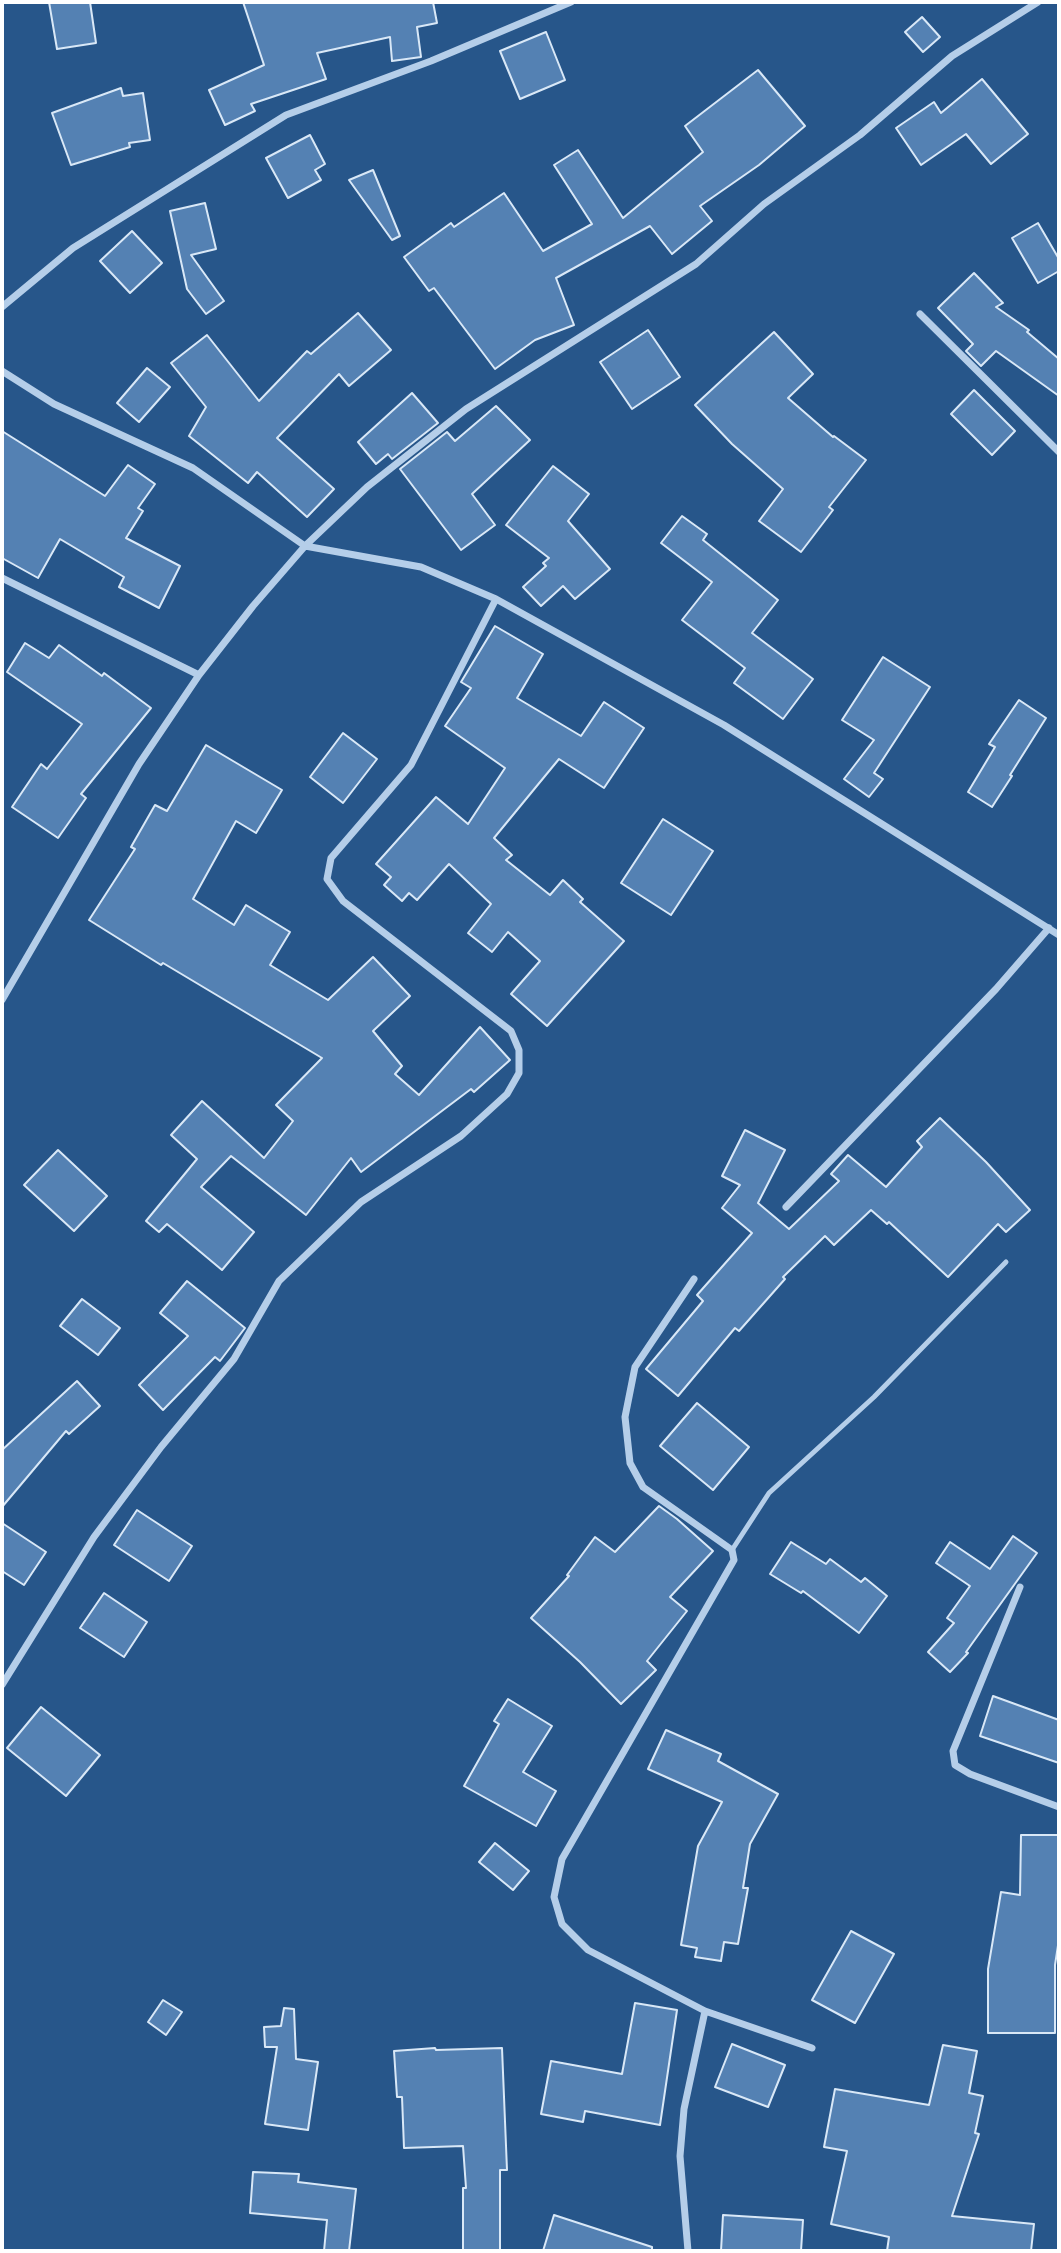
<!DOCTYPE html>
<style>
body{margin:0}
#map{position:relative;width:1061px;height:2253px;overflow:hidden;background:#27568a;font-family:"Varela Round",sans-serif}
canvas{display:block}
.frame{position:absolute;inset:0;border:4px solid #fff;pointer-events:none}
</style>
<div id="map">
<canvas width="1061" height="2253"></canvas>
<div class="frame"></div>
</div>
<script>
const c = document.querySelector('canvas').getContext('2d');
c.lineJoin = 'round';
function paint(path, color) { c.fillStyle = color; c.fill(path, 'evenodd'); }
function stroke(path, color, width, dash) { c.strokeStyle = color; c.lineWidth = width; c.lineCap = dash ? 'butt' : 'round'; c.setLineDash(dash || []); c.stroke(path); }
const building = new Path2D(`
 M 49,2 L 90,2 L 96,43 L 57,49 Z
 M 243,2 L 433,2 L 437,23 L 417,27 L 421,57 L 392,61 L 390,37 L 317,53 L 326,79 L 251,104 L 255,111 L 225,125 L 209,90 L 264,65 Z
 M 922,17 L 940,37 L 923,52 L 905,32 Z
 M 546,32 L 565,80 L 520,99 L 500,51 Z
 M 758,70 L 805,126 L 759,165 L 700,206 L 712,221 L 672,254 L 650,226 L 556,278 L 574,325 L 535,340 L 495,369 L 434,288 L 429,291 L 404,257 L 451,223 L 454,227 L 504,193 L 543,251 L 592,224 L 554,165 L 578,150 L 623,218 L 703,152 L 685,126 Z
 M 982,79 L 1028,134 L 991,164 L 966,134 L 921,165 L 896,128 L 934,102 L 941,113 Z
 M 121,88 L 123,96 L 143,93 L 150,140 L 129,143 L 130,147 L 71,165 L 52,113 Z
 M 310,135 L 325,164 L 315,170 L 321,180 L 288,198 L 266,158 Z
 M 373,170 L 400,236 L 392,240 L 349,180 Z
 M 205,203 L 216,249 L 191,255 L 224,301 L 206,314 L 187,289 L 170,211 Z
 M 1038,223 L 1059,259 L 1059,271 L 1038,283 L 1012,238 Z
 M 132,231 L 162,263 L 130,293 L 100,261 Z
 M 974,273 L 1003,303 L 996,307 L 1029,330 L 1027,332 L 1059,359 L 1059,396 L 996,351 L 981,366 L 966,351 L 973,344 L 938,308 Z
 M 358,313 L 391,350 L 349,386 L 339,374 L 277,438 L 334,489 L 307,517 L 257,472 L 248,483 L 189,436 L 206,407 L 171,363 L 207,335 L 259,401 L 307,351 L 311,354 Z
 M 648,330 L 680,377 L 632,409 L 600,362 Z
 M 774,332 L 813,374 L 788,398 L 833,437 L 834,436 L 866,460 L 829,507 L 833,510 L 801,552 L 759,521 L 783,489 L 732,444 L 695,405 Z
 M 147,368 L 170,387 L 139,422 L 117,403 Z
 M 974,390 L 1015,431 L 992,455 L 951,414 Z
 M 412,393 L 438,423 L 392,459 L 388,454 L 376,464 L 358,442 Z
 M 496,406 L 530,440 L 472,494 L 495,525 L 461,550 L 400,469 L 447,432 L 455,441 Z
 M 2,431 L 105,496 L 128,465 L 155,484 L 138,508 L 143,511 L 126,538 L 180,566 L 159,608 L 119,587 L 124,577 L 60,539 L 38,578 L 2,558 Z
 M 553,466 L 589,494 L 568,521 L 610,569 L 575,599 L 563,586 L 541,606 L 523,587 L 546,566 L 543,563 L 549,558 L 506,525 Z
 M 682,516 L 707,534 L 703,540 L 778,600 L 752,633 L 813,679 L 783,719 L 734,683 L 745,668 L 682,620 L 712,582 L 661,543 Z
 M 495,626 L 543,654 L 517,698 L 581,736 L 604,702 L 644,728 L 604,788 L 559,759 L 494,838 L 512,855 L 506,860 L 550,895 L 563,880 L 583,899 L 580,902 L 624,941 L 547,1026 L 511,994 L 540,961 L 508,932 L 492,952 L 468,933 L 491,904 L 449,864 L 417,900 L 409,893 L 402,901 L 384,885 L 391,877 L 376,864 L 436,797 L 468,824 L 505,768 L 445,726 L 471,688 L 461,682 Z
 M 25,643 L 49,658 L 59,645 L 102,676 L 104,673 L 151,708 L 81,794 L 86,798 L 58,838 L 12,807 L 41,764 L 47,769 L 82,724 L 7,672 Z
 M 883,657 L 930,687 L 874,773 L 883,779 L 869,797 L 844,779 L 874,740 L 842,720 Z
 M 1019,700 L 1046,718 L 1010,775 L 1012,776 L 992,807 L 968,792 L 995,747 L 989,744 Z
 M 343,733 L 377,759 L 343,803 L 310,777 Z
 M 206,745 L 282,790 L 256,833 L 236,821 L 193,899 L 234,925 L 246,905 L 290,932 L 270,965 L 328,1000 L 373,957 L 410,996 L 373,1031 L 402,1066 L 395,1074 L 419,1095 L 480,1027 L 510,1060 L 474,1092 L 471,1089 L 361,1172 L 351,1158 L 306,1215 L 231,1156 L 201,1187 L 254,1232 L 222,1270 L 167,1224 L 159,1232 L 146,1221 L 197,1159 L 171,1135 L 202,1101 L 264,1158 L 293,1121 L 276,1105 L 322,1058 L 163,963 L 161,965 L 89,920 L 135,849 L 131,847 L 155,805 L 167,811 Z
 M 663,819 L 713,851 L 671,915 L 621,883 Z
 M 940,1118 L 986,1162 L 1030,1210 L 1006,1232 L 998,1224 L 948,1277 L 889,1222 L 887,1224 L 871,1210 L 834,1245 L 825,1236 L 783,1277 L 785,1279 L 739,1331 L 735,1328 L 678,1396 L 646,1369 L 703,1301 L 697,1295 L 752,1233 L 722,1208 L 740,1185 L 722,1176 L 745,1130 L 785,1150 L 758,1203 L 789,1229 L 839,1181 L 831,1174 L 848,1155 L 886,1187 L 922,1147 L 917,1141 Z
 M 58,1150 L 107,1196 L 74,1231 L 24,1185 Z
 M 187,1281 L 245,1328 L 220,1361 L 215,1357 L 163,1410 L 139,1385 L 188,1336 L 160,1313 Z
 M 82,1299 L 120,1328 L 98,1355 L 60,1326 Z
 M 77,1381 L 100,1406 L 69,1434 L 66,1431 L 2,1507 L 2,1450 Z
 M 697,1403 L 749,1447 L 713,1490 L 660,1446 Z
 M 659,1506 L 677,1519 L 713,1551 L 670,1597 L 687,1611 L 647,1661 L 656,1670 L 621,1704 L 580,1662 L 531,1618 L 569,1576 L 567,1575 L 595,1537 L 615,1552 Z
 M 137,1510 L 192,1546 L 169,1581 L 114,1545 Z
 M 2,1523 L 46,1552 L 24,1585 L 2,1571 Z
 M 1013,1536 L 1037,1553 L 966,1652 L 968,1653 L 950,1672 L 928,1652 L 954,1623 L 947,1618 L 970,1586 L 936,1563 L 950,1542 L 990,1569 Z
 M 791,1542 L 826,1564 L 830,1559 L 861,1582 L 865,1578 L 887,1596 L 859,1633 L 803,1591 L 801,1593 L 770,1574 Z
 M 104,1593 L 147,1622 L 124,1657 L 80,1628 Z
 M 993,1696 L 1059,1720 L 1059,1763 L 980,1736 Z
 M 508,1699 L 552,1726 L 523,1772 L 556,1791 L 536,1826 L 464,1786 L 499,1724 L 494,1721 Z
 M 41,1707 L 100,1755 L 66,1796 L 7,1748 Z
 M 666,1730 L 721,1754 L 718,1761 L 778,1794 L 750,1844 L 743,1888 L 748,1888 L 738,1944 L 724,1942 L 721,1961 L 695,1957 L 697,1948 L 681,1945 L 698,1846 L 722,1802 L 648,1769 Z
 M 1021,1835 L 1059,1835 L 1059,1939 L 1055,1965 L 1055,2033 L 988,2033 L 988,1969 L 1001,1892 L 1020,1895 Z
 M 495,1843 L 529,1871 L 513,1890 L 479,1862 Z
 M 851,1931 L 894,1954 L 855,2023 L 812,2000 Z
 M 163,2000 L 182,2012 L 166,2035 L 148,2022 Z
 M 635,2003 L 677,2010 L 660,2125 L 585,2111 L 583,2122 L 541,2114 L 551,2061 L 622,2074 Z
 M 284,2008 L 294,2009 L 296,2059 L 318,2062 L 308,2130 L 265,2124 L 277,2047 L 265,2047 L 264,2027 L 281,2026 Z
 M 732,2044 L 785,2065 L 768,2107 L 715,2087 Z
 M 943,2045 L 977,2051 L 969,2093 L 983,2096 L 975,2133 L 979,2134 L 952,2216 L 1034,2224 L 1031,2251 L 887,2251 L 889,2237 L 831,2224 L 847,2151 L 824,2147 L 835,2089 L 929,2105 Z
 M 435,2048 L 436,2050 L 502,2048 L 507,2170 L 500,2170 L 500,2251 L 463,2251 L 463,2188 L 466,2188 L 463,2146 L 404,2148 L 402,2097 L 397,2097 L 394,2051 Z
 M 253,2172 L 299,2174 L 298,2182 L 356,2189 L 349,2251 L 324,2251 L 327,2220 L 250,2213 Z
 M 554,2215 L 652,2247 L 652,2251 L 543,2251 Z
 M 723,2215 L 803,2220 L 801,2251 L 721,2251 Z`);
paint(building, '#5481b3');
stroke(building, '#d9e8f7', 2);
stroke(new Path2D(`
 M 732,1550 L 769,1493 L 874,1397 L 1006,1262`), '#b5cee9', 5);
stroke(new Path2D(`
 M 2,307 L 73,248 L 286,115 L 431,61 L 571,2
 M 920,314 L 1059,452
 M 2,371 L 54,404 L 193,468 L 305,546 L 421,567 L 496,599 L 724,725 L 1059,935
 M 2,578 L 199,675
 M 2,1000 L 139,764 L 199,675 L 253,606 L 305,546 L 367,487 L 466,409 L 696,264 L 764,204 L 860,135 L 952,56 L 1038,2
 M 786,1207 L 996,989 L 1049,928
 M 694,1279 L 635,1367 L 625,1417 L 630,1463 L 643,1487 L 732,1550 L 734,1560 L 562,1859 L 554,1897 L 562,1924 L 588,1950 L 705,2011 L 812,2048
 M 1020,1587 L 953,1751 L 955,1765 L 970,1774 L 1059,1807
 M 2,1685 L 94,1537 L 161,1447 L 234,1359 L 279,1281 L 361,1202 L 461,1136 L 507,1094 L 519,1073 L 519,1050 L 511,1031 L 343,901 L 327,879 L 331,858 L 411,765 L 496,599
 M 688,2251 L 680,2156 L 684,2109 L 705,2011`), '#b5cee9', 7);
</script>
